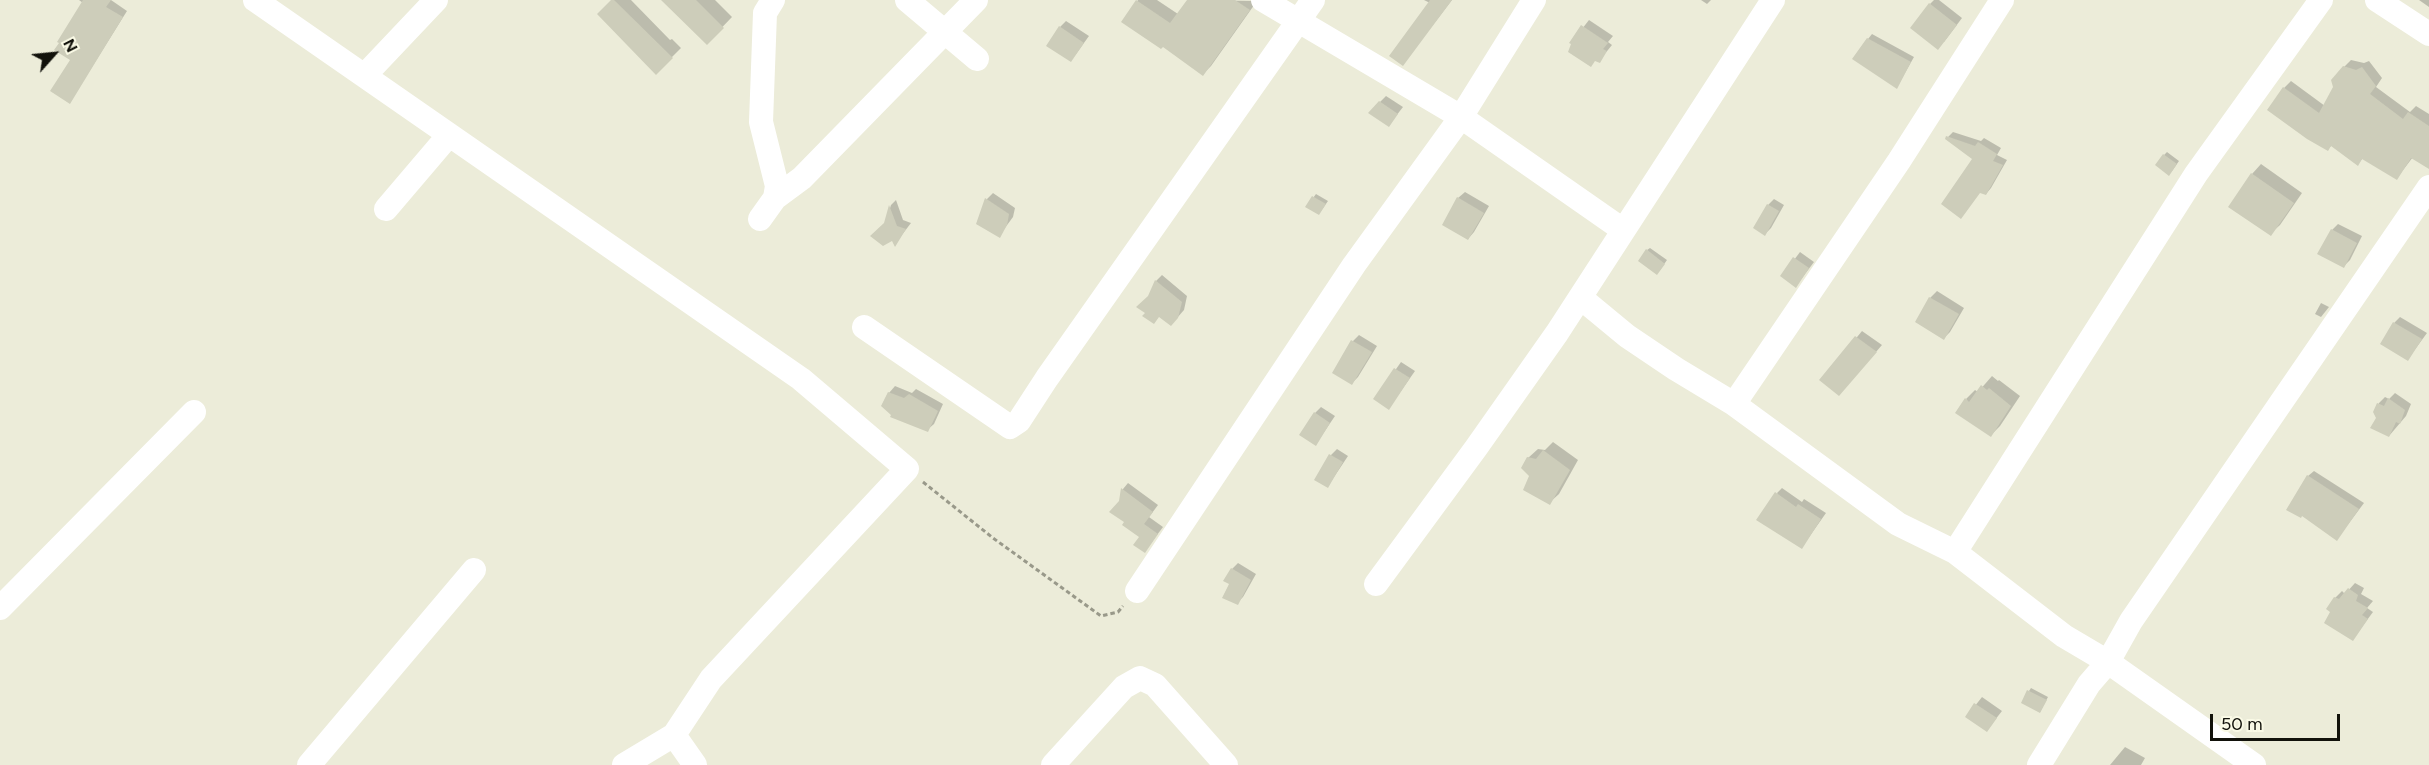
<!DOCTYPE html>
<style>
body{margin:0}
#map{position:relative;width:2429px;height:765px;overflow:hidden;background:#ececd9;font-family:Figtree,sans-serif}
canvas{display:block}
.north{position:absolute;left:24px;top:24px;width:60px;height:60px;-webkit-text-stroke:4px #fafae6;paint-order:stroke;rotate:63deg;font-size:16px;font-weight:700;line-height:24px;text-align:center;color:#12120b}
.north::after{content:'';display:block;margin:auto;width:21px;height:27px;background:#12120b;clip-path:polygon(50% 0,100% 100%,50% 72%,0 100%)}
.scale{position:absolute;left:2210px;top:714px;width:130px;height:27px;box-sizing:border-box;border:3px solid #12120b;border-top:0;padding-left:8px;font-size:18px;line-height:21px;white-space:nowrap;color:#12120b;-webkit-text-stroke:4px #fafae6;paint-order:stroke}
</style>
<div id="map">
<canvas width="2429" height="765"></canvas>
<div class="north">N</div>
<div class="scale">50 m</div>
</div>
<script>
const c = document.querySelector('canvas').getContext('2d');
c.lineJoin = 'round';
function paint(path, color) { c.fillStyle = color; c.fill(path, 'evenodd'); }
function stroke(path, color, width, dash) { c.strokeStyle = color; c.lineWidth = width; c.lineCap = dash ? 'butt' : 'round'; c.setLineDash(dash || []); c.stroke(path); }
paint(new Path2D(`
 M 79,0 L 111,0 L 127,11 L 70,102 L 72,60 L 83,3 Z
 M 613,0 L 631,0 L 670,40 L 672,39 L 681,48 L 656,73 Z
 M 664,0 L 715,0 L 732,17 L 707,43 Z
 M 1138,0 L 1157,0 L 1178,14 L 1189,0 L 1257,1 L 1211,66 L 1203,74 L 1163,45 L 1123,22 Z
 M 1424,0 L 1452,0 L 1403,64 L 1430,3 Z
 M 1701,0 L 1711,0 L 1707,4 Z
 M 1934,0 L 1939,0 L 1962,18 L 1944,42 L 1930,4 Z
 M 2419,0 L 2429,0 L 2429,7 Z
 M 1589,20 L 1613,36 L 1608,42 L 1612,45 L 1599,61 L 1571,43 Z
 M 1066,21 L 1089,36 L 1076,54 L 1060,27 Z
 M 1872,34 L 1914,57 L 1897,87 L 1868,39 Z
 M 2351,60 L 2364,63 L 2369,61 L 2382,78 L 2376,87 L 2410,112 L 2416,106 L 2429,114 L 2429,167 L 2413,157 L 2397,178 L 2363,158 L 2358,164 L 2332,145 L 2328,149 L 2284,88 L 2291,81 L 2325,106 L 2344,67 Z
 M 1386,96 L 1403,107 L 1389,125 L 1380,102 Z
 M 1953,132 L 1981,141 L 1984,138 L 2001,148 L 1997,155 L 2007,160 L 1991,188 L 1986,194 L 1975,159 L 1947,138 Z
 M 2167,152 L 2179,161 L 2172,171 L 2164,155 Z
 M 2261,164 L 2302,193 L 2280,225 L 2270,234 L 2252,174 Z
 M 1465,192 L 1489,206 L 1474,232 L 1468,239 L 1458,198 Z
 M 993,193 L 1015,208 L 1013,217 L 999,236 L 977,224 L 987,199 Z
 M 1316,194 L 1328,201 L 1321,211 L 1307,206 Z
 M 1774,199 L 1784,205 L 1771,228 L 1765,234 L 1768,205 Z
 M 896,200 L 903,220 L 911,223 L 895,244 L 885,224 L 891,205 Z
 M 2338,224 L 2362,236 L 2350,260 L 2344,266 L 2332,230 Z
 M 1650,248 L 1667,260 L 1660,270 L 1647,250 Z
 M 1800,252 L 1814,262 L 1796,286 L 1782,276 Z
 M 1162,275 L 1187,296 L 1184,310 L 1177,318 L 1147,312 L 1149,296 L 1156,281 Z
 M 1937,291 L 1964,308 L 1950,332 L 1944,338 L 1917,322 L 1930,298 Z
 M 2321,303 L 2329,307 L 2321,317 L 2315,314 Z
 M 2400,317 L 2427,333 L 2408,359 L 2394,323 Z
 M 1862,331 L 1882,345 L 1845,388 L 1822,380 Z
 M 1359,335 L 1377,346 L 1358,377 L 1352,383 L 1353,341 Z
 M 1401,362 L 1415,371 L 1389,408 L 1375,399 Z
 M 1992,376 L 1998,381 L 1999,380 L 2020,396 L 2000,426 L 1991,435 L 1966,399 L 1975,390 L 1978,392 Z
 M 895,386 L 912,393 L 916,389 L 943,404 L 934,424 L 927,430 L 889,393 Z
 M 2395,393 L 2411,404 L 2406,416 L 2389,436 L 2375,412 L 2379,403 L 2385,397 L 2389,399 Z
 M 1321,407 L 1335,416 L 1316,444 L 1315,413 Z
 M 1553,442 L 1578,460 L 1559,494 L 1549,503 L 1531,476 L 1528,458 L 1538,449 L 1545,450 Z
 M 1337,449 L 1348,456 L 1328,486 L 1331,455 Z
 M 2314,471 L 2364,503 L 2337,539 L 2303,515 L 2308,476 Z
 M 1128,483 L 1158,505 L 1149,517 L 1163,527 L 1145,551 L 1141,536 L 1126,522 L 1120,501 L 1123,489 Z
 M 1782,488 L 1802,502 L 1804,499 L 1826,513 L 1802,547 L 1777,493 Z
 M 1238,563 L 1256,574 L 1243,597 L 1237,603 L 1232,584 L 1232,569 Z
 M 2355,583 L 2364,588 L 2361,594 L 2373,601 L 2367,608 L 2373,612 L 2353,639 L 2332,612 L 2335,598 L 2342,591 L 2345,594 Z
 M 2031,688 L 2048,697 L 2040,712 L 2029,691 Z
 M 1982,697 L 2002,711 L 1987,730 L 1967,716 Z
 M 2125,747 L 2145,758 L 2141,765 L 2110,765 Z`), '#0003');
paint(new Path2D(`
 M 83,0 L 111,0 L 106,7 L 123,17 L 70,104 L 50,91 L 70,60 L 54,50 L 59,43 L 57,42 Z
 M 611,0 L 614,0 L 673,58 L 656,75 L 597,14 Z
 M 661,0 L 696,0 L 724,28 L 707,45 Z
 M 1136,0 L 1170,23 L 1187,0 L 1235,0 L 1250,10 L 1203,76 L 1163,47 L 1161,49 L 1121,22 Z
 M 1430,0 L 1452,0 L 1403,66 L 1389,56 Z
 M 1929,3 L 1957,25 L 1938,50 L 1910,28 Z
 M 1581,25 L 1608,43 L 1603,49 L 1607,51 L 1600,63 L 1595,61 L 1591,67 L 1568,52 L 1571,44 L 1569,43 Z
 M 1059,26 L 1084,43 L 1071,62 L 1046,46 Z
 M 1867,38 L 1911,62 L 1897,89 L 1852,59 Z
 M 2343,66 L 2356,70 L 2362,67 L 2376,86 L 2370,94 L 2403,119 L 2408,112 L 2429,126 L 2429,169 L 2411,158 L 2397,180 L 2362,159 L 2358,166 L 2331,146 L 2328,151 L 2307,139 L 2267,110 L 2283,87 L 2319,113 L 2333,87 L 2331,80 Z
 M 1379,101 L 1398,114 L 1389,127 L 1368,113 Z
 M 1946,136 L 1975,146 L 1978,142 L 1997,154 L 1993,161 L 2003,165 L 1986,195 L 1980,193 L 1961,219 L 1941,204 L 1972,159 L 1945,139 Z
 M 2163,154 L 2177,164 L 2169,176 L 2155,165 Z
 M 2251,173 L 2294,203 L 2271,236 L 2228,207 Z
 M 1312,196 L 1326,204 L 1319,215 L 1305,207 Z
 M 1457,197 L 1484,213 L 1468,240 L 1442,225 Z
 M 985,198 L 1009,214 L 1007,225 L 1000,238 L 976,224 Z
 M 1767,204 L 1779,211 L 1765,236 L 1753,228 Z
 M 889,205 L 897,226 L 906,229 L 895,247 L 892,241 L 883,246 L 870,236 L 884,223 Z
 M 2331,229 L 2357,243 L 2344,268 L 2317,254 Z
 M 1646,249 L 1665,264 L 1657,275 L 1638,261 Z
 M 1793,257 L 1809,268 L 1796,288 L 1780,276 Z
 M 1155,280 L 1182,302 L 1178,318 L 1171,326 L 1159,317 L 1154,324 L 1142,316 L 1145,313 L 1136,307 L 1148,296 Z
 M 1929,297 L 1959,314 L 1944,340 L 1915,322 Z
 M 2393,322 L 2422,339 L 2408,361 L 2380,344 Z
 M 1855,336 L 1877,352 L 1839,396 L 1819,380 Z
 M 1351,340 L 1372,352 L 1352,385 L 1332,373 Z
 M 1394,368 L 1410,378 L 1389,410 L 1373,399 Z
 M 1981,385 L 1987,390 L 1989,388 L 2011,406 L 1991,437 L 1955,413 L 1965,398 L 1969,402 Z
 M 888,392 L 904,398 L 909,394 L 938,411 L 928,432 L 890,417 L 891,415 L 881,406 Z
 M 2388,398 L 2405,410 L 2400,424 L 2396,422 L 2389,437 L 2370,428 L 2376,418 L 2373,412 L 2377,403 L 2384,406 Z
 M 1314,412 L 1330,423 L 1316,446 L 1299,435 Z
 M 1543,450 L 1570,470 L 1550,505 L 1523,490 L 1529,476 L 1521,468 L 1527,457 L 1536,459 Z
 M 1329,454 L 1343,462 L 1328,488 L 1314,480 Z
 M 2307,475 L 2359,509 L 2337,541 L 2302,516 L 2301,518 L 2286,510 Z
 M 1121,488 L 1153,512 L 1144,524 L 1158,534 L 1145,553 L 1133,545 L 1139,537 L 1122,525 L 1124,522 L 1109,512 L 1119,501 Z
 M 1775,492 L 1796,507 L 1798,504 L 1821,519 L 1802,549 L 1756,520 Z
 M 1231,568 L 1251,580 L 1238,605 L 1222,598 L 1229,584 L 1223,581 Z
 M 2348,588 L 2358,595 L 2356,601 L 2368,608 L 2362,615 L 2368,619 L 2353,641 L 2324,623 L 2330,612 L 2326,609 L 2334,597 L 2339,599 Z
 M 2027,690 L 2047,700 L 2040,713 L 2021,703 Z
 M 1974,703 L 1997,718 L 1987,732 L 1965,717 Z`), '#cdcdba');
stroke(new Path2D(`
 M 923,482 L 993,538 L 1101,616 L 1118,612 L 1123,606`), '#99998a', 3, [4.5, 3]);
stroke(new Path2D(`
 M 255,0 L 801,379 L 907,469 L 711,679 L 674,735 L 624,765
 M 907,0 L 977,59
 M 1263,0 L 1461,117 L 1623,230
 M 2377,0 L 2429,34
 M 365,75 L 436,0
 M 775,198 L 802,178 L 976,0
 M 386,209 L 449,135
 M 760,219 L 775,198 L 777,186 L 761,122 L 765,13 L 773,0
 M 1581,298 L 1627,336 L 1676,369 L 1734,404 L 1898,524 L 1955,552 L 2064,636 L 2108,662 L 2089,684 L 2039,765
 M 864,327 L 1010,427 L 1019,421 L 1047,378 L 1313,0
 M 1734,404 L 1899,161 L 2002,0
 M 1955,552 L 2196,174 L 2321,0
 M 1376,584 L 1476,448 L 1557,333 L 1773,0
 M 1137,591 L 1354,265 L 1461,117 L 1534,0
 M 0,608 L 194,412
 M 674,735 L 695,765
 M 309,765 L 474,570
 M 1053,765 L 1124,687 L 1140,678 L 1155,685 L 1226,765
 M 2254,765 L 2108,662 L 2131,621 L 2429,187`), '#fff', 24);
</script>
